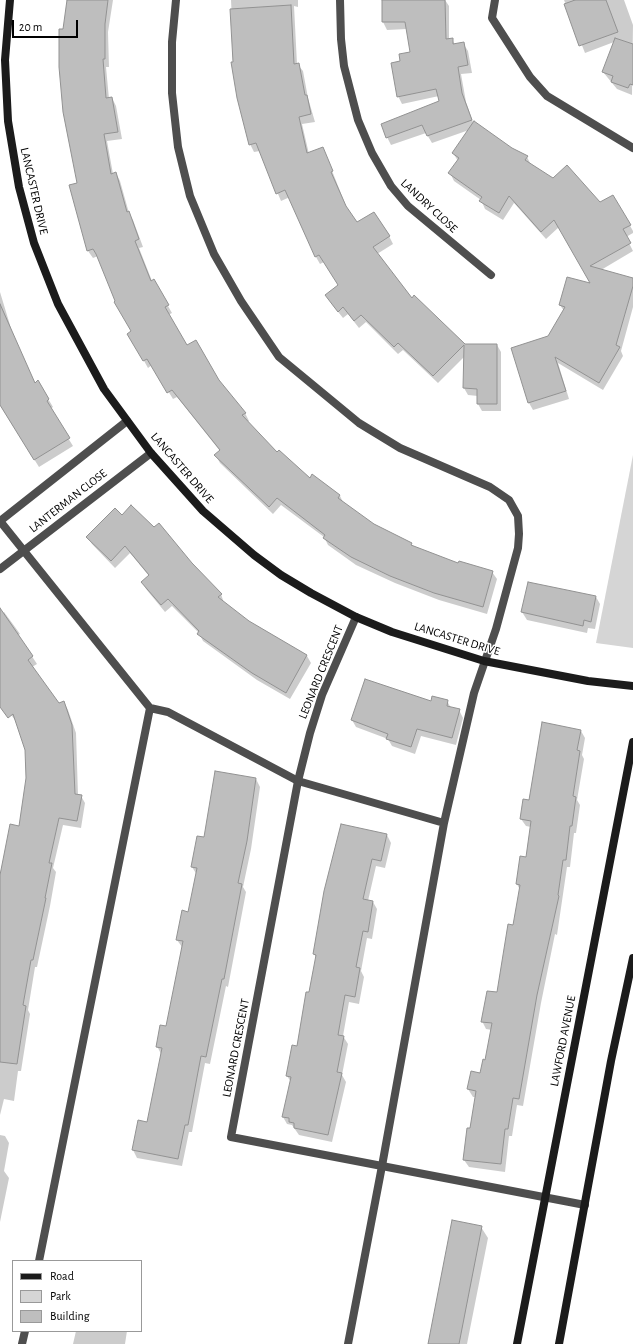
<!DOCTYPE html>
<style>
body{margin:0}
#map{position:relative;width:633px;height:1344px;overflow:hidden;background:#fff;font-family:"Alegreya Sans",sans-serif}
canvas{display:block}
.legend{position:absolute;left:12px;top:1260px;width:130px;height:72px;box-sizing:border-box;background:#fff;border:1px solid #999;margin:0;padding:5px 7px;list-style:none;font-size:12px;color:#000}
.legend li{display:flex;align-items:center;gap:8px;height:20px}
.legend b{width:20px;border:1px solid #999}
.scale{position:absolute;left:12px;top:20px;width:66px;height:18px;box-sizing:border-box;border:2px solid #000;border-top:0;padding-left:5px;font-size:12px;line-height:14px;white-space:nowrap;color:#000;-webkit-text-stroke:3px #fff;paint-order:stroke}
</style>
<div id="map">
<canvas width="633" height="1344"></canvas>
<ul class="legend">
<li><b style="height:5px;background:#1b1b1b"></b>Road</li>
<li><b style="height:11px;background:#d5d5d5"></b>Park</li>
<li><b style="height:11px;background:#bebebe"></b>Building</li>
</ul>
<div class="scale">20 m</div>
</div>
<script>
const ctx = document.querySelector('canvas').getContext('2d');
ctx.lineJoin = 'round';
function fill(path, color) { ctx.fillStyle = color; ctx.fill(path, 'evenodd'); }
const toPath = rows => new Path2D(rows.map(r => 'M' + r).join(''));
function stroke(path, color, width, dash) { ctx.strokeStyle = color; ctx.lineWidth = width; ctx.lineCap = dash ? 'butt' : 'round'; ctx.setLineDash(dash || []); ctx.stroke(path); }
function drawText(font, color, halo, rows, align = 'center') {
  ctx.font = font + ' "Alegreya Sans",sans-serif'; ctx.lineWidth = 3; ctx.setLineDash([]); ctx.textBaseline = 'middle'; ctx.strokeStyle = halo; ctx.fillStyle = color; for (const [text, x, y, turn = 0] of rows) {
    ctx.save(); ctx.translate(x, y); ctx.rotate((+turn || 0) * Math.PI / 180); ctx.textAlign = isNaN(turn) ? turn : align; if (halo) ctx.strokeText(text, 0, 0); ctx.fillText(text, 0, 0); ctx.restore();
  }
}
fill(toPath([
 [633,455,633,648,596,643]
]), '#d5d5d5');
fill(toPath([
 [68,0,113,0,108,32,109,67,106,67,109,99,112,98,116,106,122,139,107,141,113,174,116,173,120,181,129,213,133,220,143,247,139,248,152,281,153,280,172,313,168,315,187,347,218,380,245,413,249,421,247,422,277,453,310,480,313,476,340,496,344,504,374,525,411,544,413,547,459,565,492,572,497,579,487,614,439,600,395,583,356,565,328,545,324,537,281,505,273,514,220,463,216,456,220,451,177,397,173,399,152,365,148,368,129,334,133,332,98,256,93,258,88,251,78,184,64,30],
 [231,0,298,0,298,7,294,6,297,64,303,71,308,98,315,122,302,124,309,154,323,148,348,211,357,224,389,236,393,244,377,254,412,299,465,345,497,345,501,352,501,411,482,411,478,404,478,396,468,395,464,388,465,356,438,383,403,350,398,354,366,322,359,328,348,314,343,318,331,303,339,286,324,262,320,264,316,257,290,197,281,201,260,151,254,152,250,144,234,63],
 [383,0,445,0,449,6,449,39,452,39,455,45,463,43,468,51,472,73,461,74,466,102,473,122,512,149,527,157,531,165,553,179,600,204,613,196,633,231,633,233,626,237,633,251,601,270,633,279,633,307,621,351,623,356,603,390,558,363,569,399,533,410,529,403,512,348,548,337,564,311,560,305,592,285,559,227,546,239,514,203,503,220,485,209,481,200,454,181,450,173,458,161,453,153,469,130,432,143,426,133,391,145,387,137,441,101,439,96,402,104,398,96,401,62,411,53,407,29,387,30,383,22],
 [564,0,624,0,633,25,632,95,617,89,603,72,614,42,585,53],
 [0,292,13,335,35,384,38,382,53,407,50,409,73,446,39,467,0,405],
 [122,516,191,564,221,594,224,603,249,622,307,656,311,663,290,699,257,680,203,641,199,633,172,606,165,612,146,589,142,582,149,576,130,553,115,568,92,544,87,537],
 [529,583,596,597,600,604,595,629,588,628,587,633,527,620,522,612],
 [4,612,15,627,20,634,18,635,37,664,32,667,59,704,64,702,68,710,76,733,78,795,81,796,85,803,81,828,63,825,53,868,56,872,50,906,37,967,35,967,28,1010,30,1014,21,1071,18,1071,14,1101,4,1099,0,1115,0,880,19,828,27,778,26,750,17,723,0,699,0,616],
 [447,701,451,708,459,710,463,718,456,745,421,736,415,754,392,746,388,739,356,727,352,720,431,702],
 [581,731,585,738,582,755,584,759,577,800,580,805,576,833,574,833,570,867,567,867,557,935,555,934,541,1003,523,1106,517,1105,512,1136,509,1136,505,1172,469,1167,464,1160,476,1097,473,1097,468,1089,481,1074,486,1061,492,1030,486,1029,482,1021,498,994,514,926,520,890,517,884,527,859,531,827,526,826,521,819,530,801],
 [256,779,260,787,251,849,243,887,246,892,228,987,226,986,210,1064,205,1063,192,1132,189,1132,182,1166,137,1158,133,1150,148,1123,161,1054,157,1046,167,1027,182,947,177,940,189,913,197,875,192,867,205,839],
 [387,835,391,843,385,868,376,866,368,901,373,902,377,909,372,939,367,938,361,971,364,977,359,1004,349,1002,343,1036,348,1044,342,1075,346,1082,332,1142,299,1135,292,1125,287,1124,283,1117,291,1082,287,1076,298,1047,310,993,317,959,314,954],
 [0,1135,5,1136,9,1143,4,1171,9,1178,0,1222],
 [481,1227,488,1238,467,1344,429,1344],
 [76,1331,127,1331,125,1344,73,1344]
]), '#0003');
const building = toPath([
 [67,0,108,0,105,24,105,59,103,59,106,98,112,97,118,132,104,134,111,174,116,172,127,212,129,211,139,239,135,241,151,281,154,279,169,305,165,307,187,345,196,340,219,380,246,413,242,415,277,452,279,450,310,478,312,474,340,495,338,498,374,524,412,543,411,545,458,563,459,561,493,571,483,607,434,593,390,576,351,557,323,538,325,535,277,498,269,507,214,455,220,450,172,390,167,393,147,359,143,361,127,334,131,331,114,302,115,301,96,254,93,249,87,251,69,185,77,183,63,112,59,67,59,29,63,29,67,0],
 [382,0,445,0,446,39,453,38,453,44,464,42,468,65,458,67,462,93,472,120,427,136,422,125,386,138,381,124,439,101,436,89,397,97,391,63,400,61,399,54,410,52,405,22,382,22,382,0],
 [575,0,606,0,618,32,579,46,564,4,575,0],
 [291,5,294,64,299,63,305,95,307,95,311,114,299,117,307,153,323,147,333,171,331,172,346,206,357,222,374,212,390,236,373,247,412,298,414,295,465,344,497,344,497,404,477,404,477,389,463,388,464,345,433,376,398,343,394,347,361,315,354,321,343,307,338,312,325,295,338,285,319,255,315,257,285,190,276,194,256,143,249,145,237,98,231,62,233,62,230,9,291,5],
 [615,38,633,44,633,85,630,84,628,88,611,82,613,76,602,72,615,38],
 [474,121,512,148,528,156,525,160,553,178,567,165,600,202,613,195,631,225,623,229,631,243,590,266,633,278,633,286,616,345,620,347,599,383,555,357,566,391,528,403,511,348,548,336,565,307,559,305,567,277,590,283,554,220,541,232,509,196,499,213,479,201,482,197,448,173,459,158,452,153,474,121],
 [0,304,35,383,38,380,49,399,47,401,70,438,34,460,0,405,0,304],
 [131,505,154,527,159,523,192,563,222,594,218,597,249,621,307,655,286,693,252,673,197,634,199,631,168,599,161,605,141,582,149,575,125,546,111,561,86,537,115,508,122,515,131,505],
 [528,582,596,596,591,622,584,620,583,626,521,612,528,582],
 [0,608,33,656,28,660,59,703,64,701,72,725,75,794,82,795,77,821,59,818,49,863,52,863,45,898,46,898,33,960,31,960,23,1005,26,1006,17,1064,0,1062,0,875,10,824,19,826,26,778,25,750,13,714,8,718,0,707,0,608],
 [365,679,431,701,432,696,448,700,447,706,460,709,452,738,417,729,411,747,386,739,388,734,351,720,365,679],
 [542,722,581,730,577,750,580,751,573,796,576,797,572,826,570,826,566,860,563,860,558,895,559,896,537,995,519,1099,513,1098,508,1129,505,1129,501,1164,463,1160,467,1128,470,1128,476,1091,467,1089,471,1071,480,1073,483,1059,485,1060,492,1023,481,1022,487,991,497,992,508,924,513,925,520,885,516,884,520,856,526,857,531,821,520,819,523,799,529,800,542,722],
 [215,771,256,778,247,841,238,883,242,884,224,979,222,979,206,1057,201,1056,188,1125,185,1125,178,1159,132,1150,138,1120,147,1122,162,1048,156,1047,160,1025,166,1026,183,941,176,940,182,910,188,912,197,868,191,867,197,836,204,837,215,771],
 [341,824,387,834,381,861,372,859,363,899,373,901,368,932,363,931,356,967,360,968,355,997,345,995,338,1035,344,1036,337,1072,342,1073,328,1135,294,1128,294,1123,289,1122,289,1118,282,1117,291,1077,286,1076,292,1045,297,1046,306,992,309,992,316,955,313,954,324,891,341,824],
 [452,1220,482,1226,459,1344,428,1344,452,1220]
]);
fill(building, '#bebebe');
stroke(building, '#929292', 1);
stroke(toPath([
 [176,0,172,42,172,93,178,147,190,196,214,254,241,301,279,357,359,423,400,448,490,487,509,500,518,516,519,534,518,548,496,629,474,693,444,823,382,1166,348,1344],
 [495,0,492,18,530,77,547,96,633,148],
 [0,521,150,708,168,712,298,781,444,823],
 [39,1261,150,708],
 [22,1344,25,1331]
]), '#4e4e4e', 8);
stroke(toPath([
 [340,0,341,39,344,66,358,120,372,153,391,186,408,206,491,275],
 [0,521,127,421],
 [0,569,151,453],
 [356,617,322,695,310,733,298,781,231,1137,585,1205]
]), '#4e4e4e', 8);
stroke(toPath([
 [10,0,5,60,8,121,19,187,34,243,58,304,104,389,151,453,203,511,254,555,281,575,311,593,356,617,392,632,484,661,588,681,633,686],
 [517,1344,633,742],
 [559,1344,611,1061,633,958]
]), '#1b1b1b', 8);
drawText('12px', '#000', '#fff', [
 ["LANCASTER DRIVE",34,191,77],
 ["LANDRY CLOSE",429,206,43],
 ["LANCASTER DRIVE",182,468,49],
 ["LANTERMAN CLOSE",68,501,-38],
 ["LANCASTER DRIVE",457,639,17],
 ["LEONARD CRESCENT",321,672,-68],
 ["LAWFORD AVENUE",563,1041,-79],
 ["LEONARD CRESCENT",236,1048,-79]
]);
</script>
